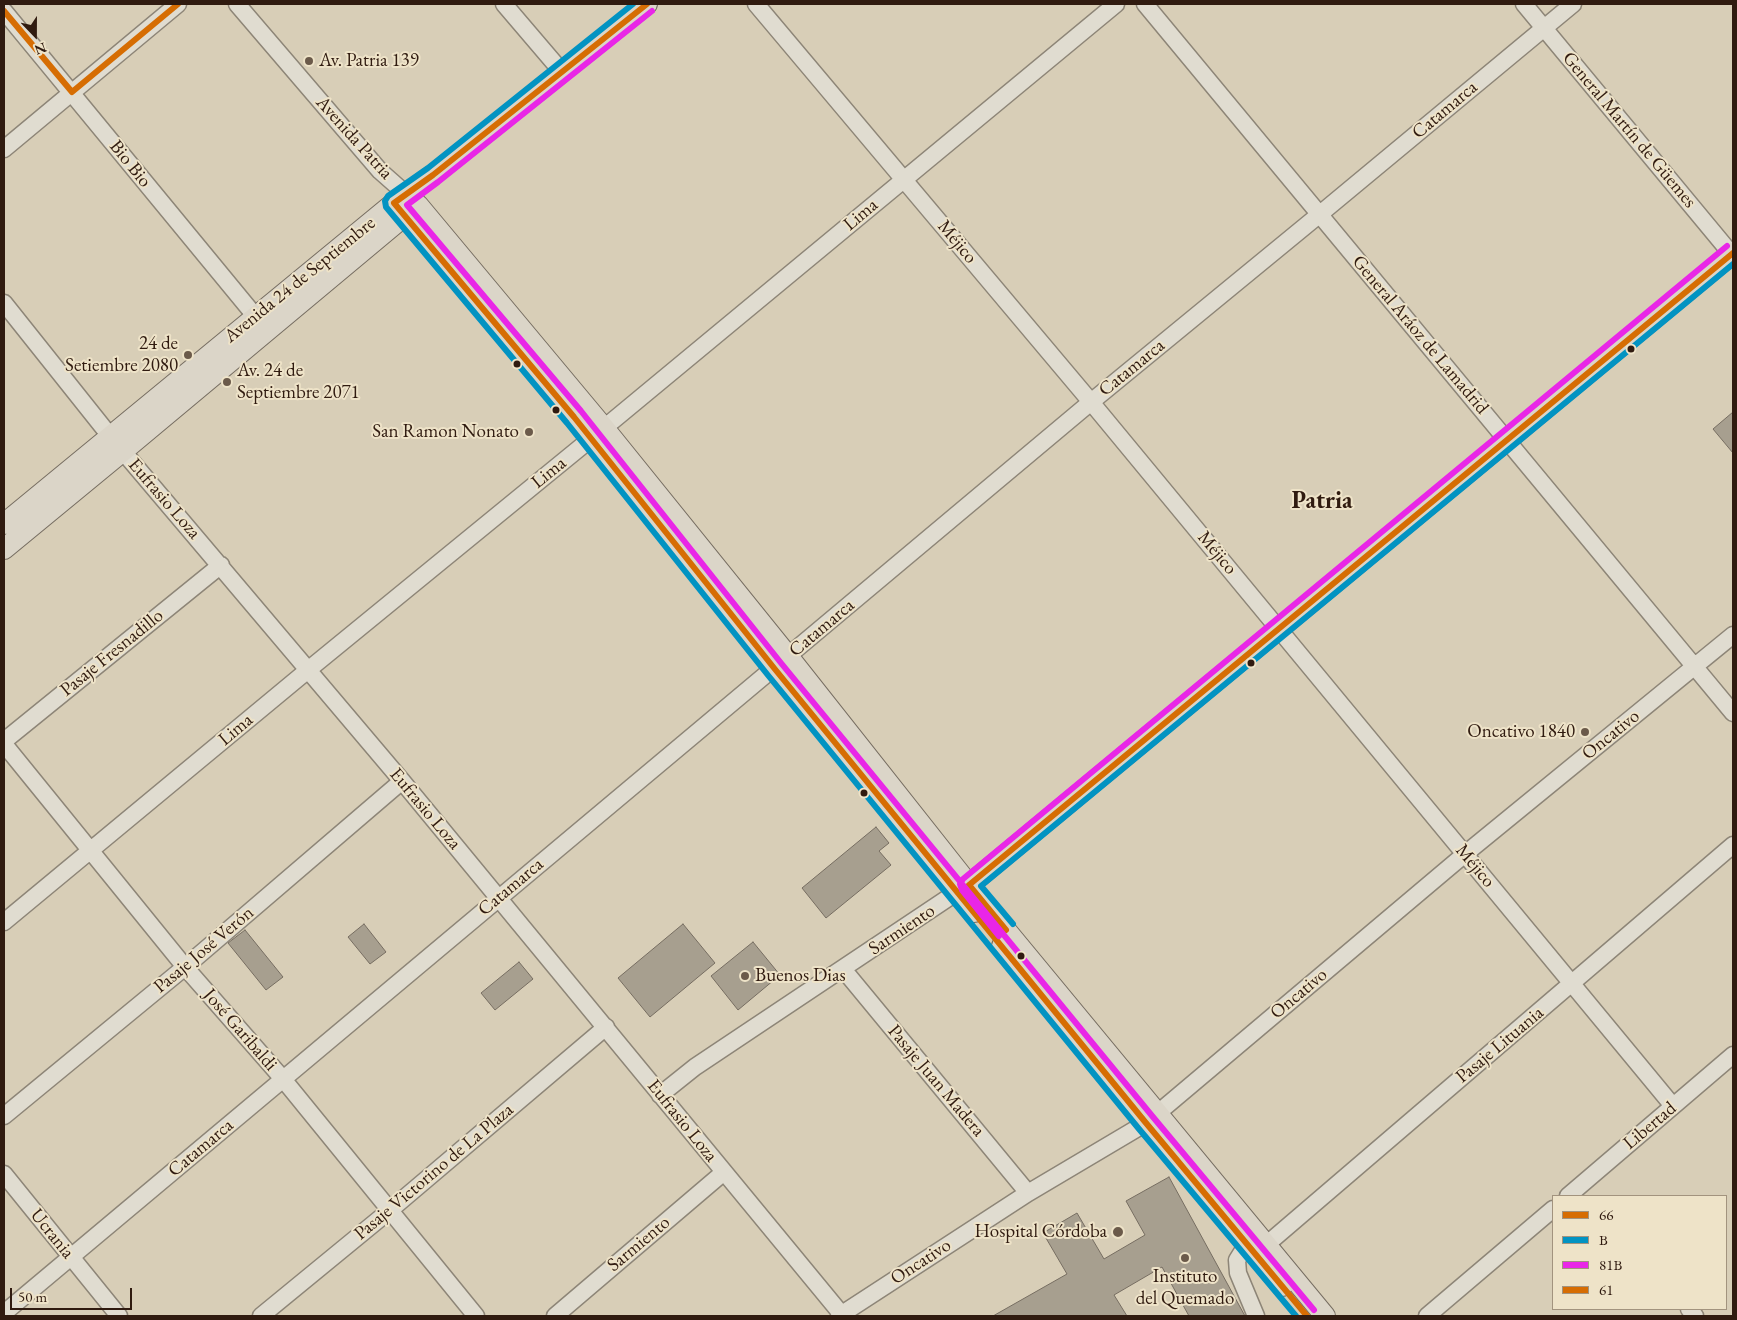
<!DOCTYPE html>
<meta charset="utf-8">
<style>
body{margin:0}
#map{position:relative;width:1737px;height:1320px;overflow:hidden;background:#d8ceb7;font-family:"EB Garamond",serif}
canvas{display:block}
.frame{position:absolute;inset:0;border:5px solid #301b10;pointer-events:none}
.legend{position:absolute;left:1552px;top:1195px;width:175px;height:115px;box-sizing:border-box;background:#eee3c8;border:1px solid #a2937e;margin:0;padding:6px 9px;list-style:none;font-size:15px;color:#301b10}
.legend li{display:flex;align-items:center;gap:10px;height:25px}
.legend b{width:25px;border:1px solid #a2937e}
.north{position:absolute;left:10px;top:10px;width:50px;height:50px;-webkit-text-stroke:4px #eee3c8;paint-order:stroke;rotate:158deg;font-size:14px;font-weight:700;line-height:20px;text-align:center;color:#301b10}
.north::after{content:'';display:block;margin:auto;width:18px;height:22px;background:#301b10;clip-path:polygon(50% 0,100% 100%,50% 72%,0 100%)}
.scale{position:absolute;left:10px;top:1288px;width:122px;height:22px;box-sizing:border-box;border:2px solid #301b10;border-top:0;padding-left:6px;font-size:15px;line-height:18px;white-space:nowrap;color:#301b10;-webkit-text-stroke:4px #eee3c8;paint-order:stroke}
</style>
<div id="map">
<canvas width="1737" height="1320"></canvas>
<div class="frame"></div>
<ul class="legend">
<li><b style="height:6px;background:#d66d03"></b>66</li>
<li><b style="height:6px;background:#0293c2"></b>B</li>
<li><b style="height:6px;background:#e926e7"></b>81B</li>
<li><b style="height:6px;background:#d66d03"></b>61</li>
</ul>
<div class="north">N</div>
<div class="scale">50 m</div>
</div>
<script>
const ctx = document.querySelector('canvas').getContext('2d');
ctx.lineJoin = 'round';
function fill(path, color) { ctx.fillStyle = color; ctx.fill(path, 'evenodd'); }
const toPath = rows => new Path2D(rows.map(r => 'M' + r).join(''));
function stroke(path, color, width, dash) { ctx.strokeStyle = color; ctx.lineWidth = width; ctx.lineCap = dash ? 'butt' : 'round'; ctx.setLineDash(dash || []); ctx.stroke(path); }
function drawText(font, color, halo, rows, align = 'center') {
  ctx.font = font + ' "EB Garamond",serif'; ctx.lineWidth = 4; ctx.setLineDash([]); ctx.textBaseline = 'middle'; ctx.strokeStyle = halo; ctx.fillStyle = color; for (const [text, x, y, turn = 0] of rows) {
    ctx.save(); ctx.translate(x, y); ctx.rotate((+turn || 0) * Math.PI / 180); ctx.textAlign = isNaN(turn) ? turn : align; if (halo) ctx.strokeText(text, 0, 0); ctx.fillText(text, 0, 0); ctx.restore();
  }
}
const building = toPath([
 [1733,412,1733,453,1713,429,1733,412],
 [876,827,889,843,879,851,891,865,826,918,802,888,876,827],
 [364,924,386,952,370,964,348,937,364,924],
 [683,924,715,963,650,1017,618,978,683,924],
 [245,930,283,977,266,990,228,943,245,930],
 [753,942,780,975,738,1010,711,976,753,942],
 [519,962,533,979,495,1010,481,993,519,962],
 [1169,1177,1245,1316,1189,1316,1162,1267,1114,1295,1127,1316,993,1316,1067,1274,1043,1233,1077,1213,1104,1259,1145,1235,1126,1201,1169,1177]
]);
fill(building, '#a79f8f');
stroke(building, '#766d61', 1);
const minor = toPath([
 [237,4,380,171,406,194],
 [504,4,562,72],
 [756,4,1091,402,1673,1106],
 [1145,4,1733,713],
 [1524,4,1733,256],
 [4,11,256,317],
 [4,149,178,4],
 [4,303,110,436,402,781,843,1316],
 [4,741,221,565],
 [4,744,185,967,283,1079,476,1316],
 [4,922,308,670,604,428,1116,4],
 [843,969,1028,1193],
 [660,1095,695,1067,966,886],
 [4,1116,185,967,402,781],
 [4,1174,119,1316],
 [1568,1196,1733,1055],
 [1247,1244,1237,1260,1238,1273,1256,1316],
 [1266,1245,1733,845],
 [1689,1309,1695,1316],
 [4,1313,1091,402,1320,214,1573,4],
 [261,1316,389,1211,606,1027],
 [555,1316,724,1172],
 [839,1316,1028,1193,1146,1123,1465,854,1733,635],
 [1427,1316,1553,1209]
]);
const major = toPath([
 [406,194,418,205,604,428,788,656,977,895,1325,1316],
 [394,203,591,438,774,668,974,912],
 [4,524,394,203,433,175,647,4],
 [4,549,123,451,414,208],
 [969,885,1733,253],
 [1002,946,1282,1286]
]);
stroke(minor, '#8d8577', 19);
stroke(major, '#766d61', 22);
stroke(minor, '#e0dcd0', 16);
stroke(major, '#dbd5c8', 20);
stroke(toPath([
 [647,4,433,175,394,203,574,417,774,668,1146,1123,1307,1316],
 [1006,930,969,885,1733,253]
]), '#d66d03', 6);
stroke(toPath([
 [633,4,428,168,388,196,385,201,386,207,567,423,767,674,1139,1129,1296,1316],
 [1013,924,981,886,1733,264]
]), '#0293c2', 6);
stroke(toPath([
 [652,11,438,182,407,205,581,411,781,663,1153,1117,1314,1310],
 [999,936,962,890,960,884,963,879,1727,246]
]), '#e926e7', 6);
stroke(toPath([
 [4,11,72,92,178,4]
]), '#d66d03', 6);
for (const [x, y, r, color] of [
 [309,61,5,"#6b5a4a"],
 [1631,349,4.5,"#301b10"],
 [188,355,5,"#6b5a4a"],
 [517,364,4.5,"#301b10"],
 [227,382,5,"#6b5a4a"],
 [556,410,4.5,"#301b10"],
 [529,432,5,"#6b5a4a"],
 [1251,663,4.5,"#301b10"],
 [1585,732,5,"#6b5a4a"],
 [864,793,4.5,"#301b10"],
 [1021,956,4.5,"#301b10"],
 [745,976,5,"#6b5a4a"],
 [1118,1232,6,"#6b5a4a"],
 [1185,1258,5,"#6b5a4a"]
]) { const dot = new Path2D(); dot.arc(x, y, r, 0, 2 * Math.PI); ctx.fillStyle = color; ctx.fill(dot); stroke(dot, '#eee3c8', 2); }
drawText('19px', '#301b10', '#eee3c8', [
 ["Av. Patria 139",319,61,"left"],
 ["24 de",178,344],
 ["Setiembre 2080",178,366],
 ["Av. 24 de",237,371,"left"],
 ["Septiembre 2071",237,393,"left"],
 ["San Ramon Nonato",519,432],
 ["Oncativo 1840",1575,732],
 ["Buenos Dias",755,976,"left"],
 ["Hospital Córdoba",1107,1232],
 ["Instituto",1185,1277,"center"],
 ["del Quemado",1185,1299,"center"]
], 'right');
drawText('19px', '#301b10', '#eee3c8', [
 ["Catamarca",1445,110,-40],
 ["General Martín de Güemes",1629,130,50],
 ["Avenida Patria",354,138,48],
 ["Bio Bio",130,164,51],
 ["Lima",861,215,-40],
 ["Méjico",957,242,50],
 ["Avenida 24 de Septiembre",300,280,-39],
 ["General Aráoz de Lamadrid",1420,335,50],
 ["Catamarca",1132,368,-39],
 ["Lima",549,473,-39],
 ["Eufrasio Loza",164,499,49],
 ["Méjico",1217,553,50],
 ["Catamarca",822,628,-40],
 ["Pasaje Fresnadillo",112,653,-39],
 ["Lima",236,730,-40],
 ["Oncativo",1611,735,-39],
 ["Eufrasio Loza",425,809,50],
 ["Méjico",1475,866,50],
 ["Catamarca",511,887,-40],
 ["Sarmiento",902,930,-34],
 ["Pasaje José Verón",204,950,-40],
 ["Oncativo",1299,994,-40],
 ["José Garibaldi",240,1030,49],
 ["Pasaje Lituania",1500,1045,-40],
 ["Pasaje Juan Madera",936,1081,50],
 ["Eufrasio Loza",682,1121,51],
 ["Libertad",1650,1126,-40],
 ["Catamarca",201,1148,-40],
 ["Pasaje Victorino de La Plaza",434,1172,-40],
 ["Ucrania",52,1234,51],
 ["Sarmiento",639,1244,-40],
 ["Oncativo",921,1262,-33]
]);
drawText('bold 24px', '#301b10', '#eee3c8', [
 ["Patria",1322,501]
]);
</script>
